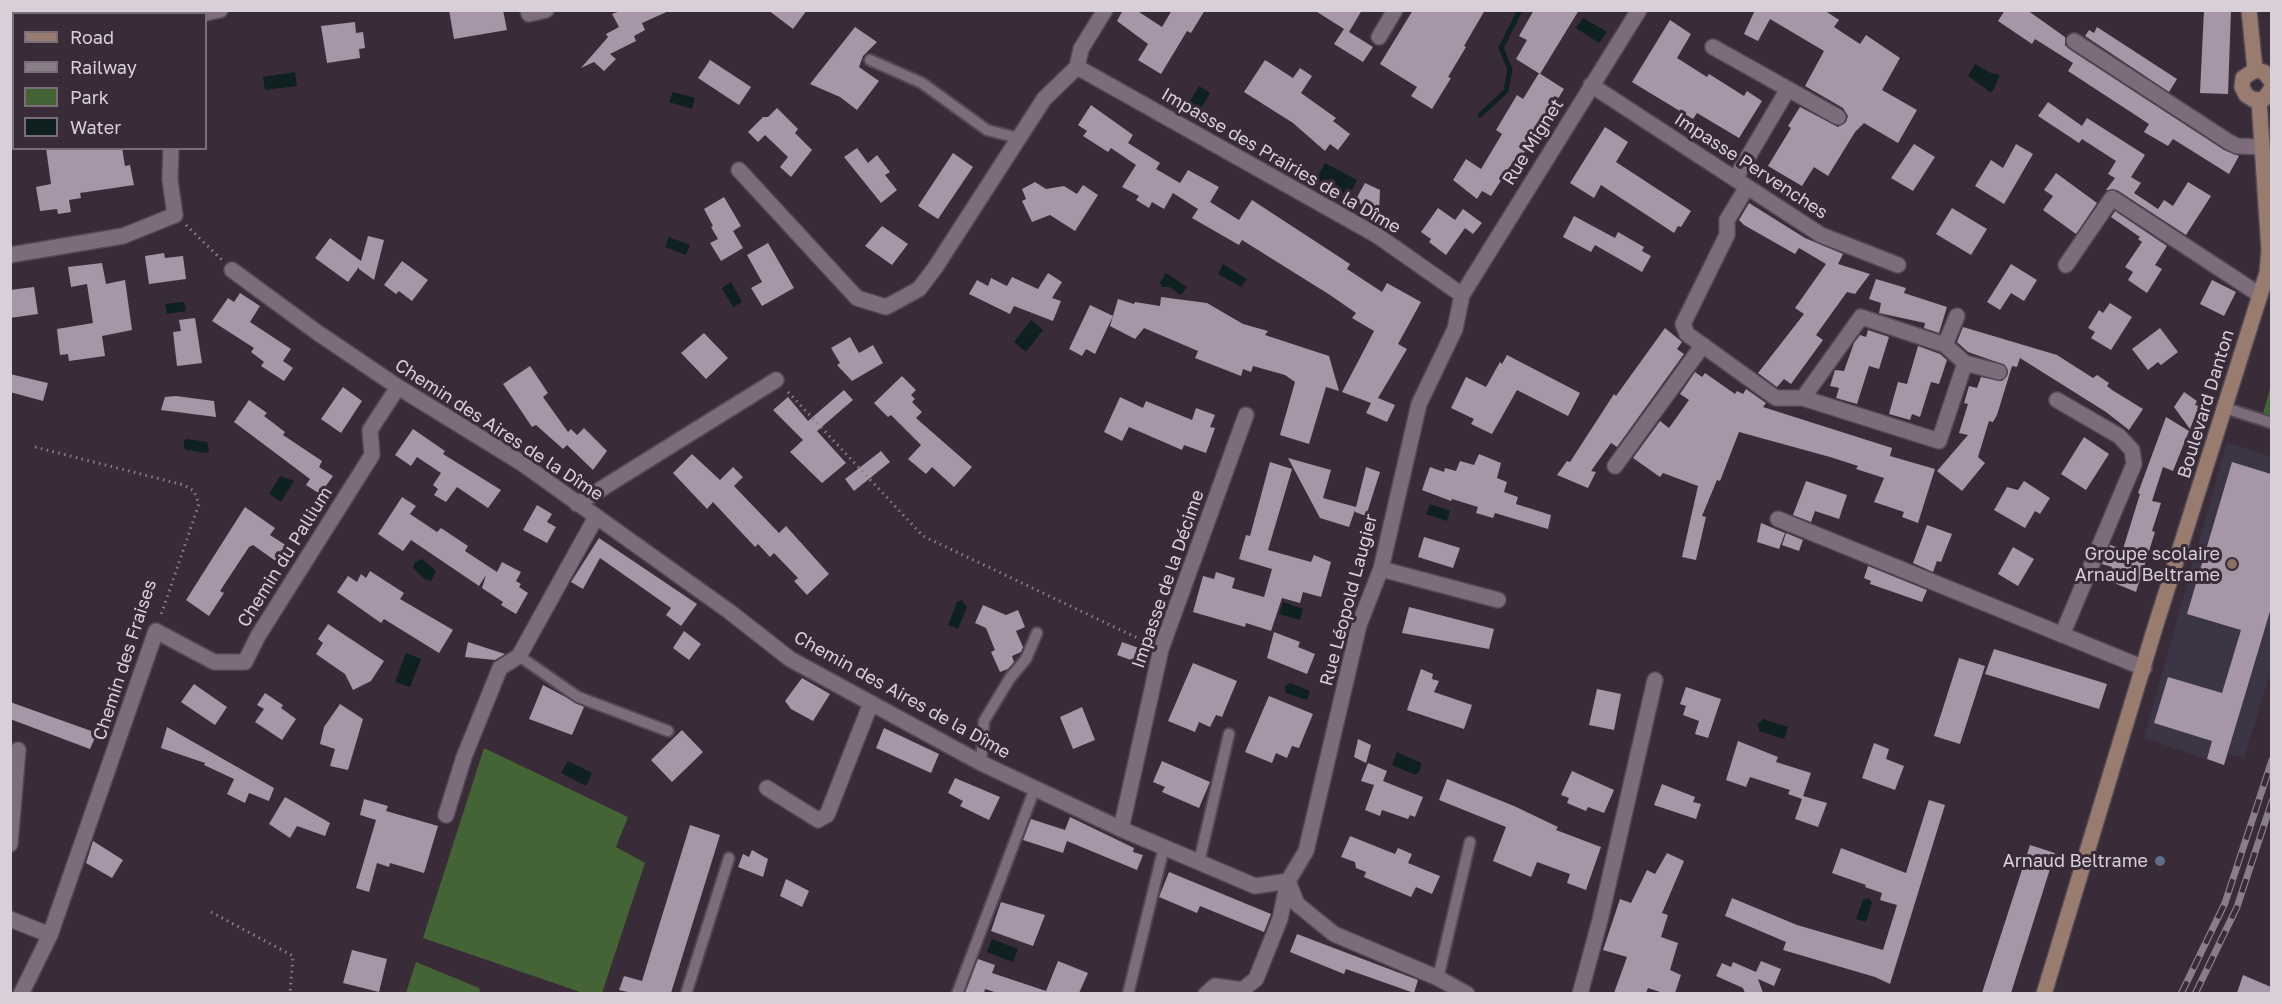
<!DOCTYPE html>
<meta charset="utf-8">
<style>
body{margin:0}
#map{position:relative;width:2282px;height:1004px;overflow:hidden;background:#3a2b39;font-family:"Golos Text",sans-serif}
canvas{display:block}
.frame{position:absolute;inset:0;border:12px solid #d8cfd8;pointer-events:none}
.legend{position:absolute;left:12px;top:12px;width:195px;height:138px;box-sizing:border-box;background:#3a2b39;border:2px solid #796d79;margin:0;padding:8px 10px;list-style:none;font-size:18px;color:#d8cfd8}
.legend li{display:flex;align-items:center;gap:12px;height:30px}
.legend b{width:30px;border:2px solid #796d79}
</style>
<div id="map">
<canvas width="2282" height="1004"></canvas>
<div class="frame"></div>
<ul class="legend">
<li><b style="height:8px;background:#987c70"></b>Road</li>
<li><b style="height:8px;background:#8a7e89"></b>Railway</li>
<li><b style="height:16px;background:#456436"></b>Park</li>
<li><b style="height:16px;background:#0f2020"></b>Water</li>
</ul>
</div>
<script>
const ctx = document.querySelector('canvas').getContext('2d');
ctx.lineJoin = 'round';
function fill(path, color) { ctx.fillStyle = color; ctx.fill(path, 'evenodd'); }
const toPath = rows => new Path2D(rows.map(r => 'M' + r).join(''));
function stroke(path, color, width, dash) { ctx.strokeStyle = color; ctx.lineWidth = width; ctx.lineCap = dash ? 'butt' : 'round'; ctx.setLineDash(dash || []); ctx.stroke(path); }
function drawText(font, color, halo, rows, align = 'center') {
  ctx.font = font + ' "Golos Text",sans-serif'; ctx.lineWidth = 6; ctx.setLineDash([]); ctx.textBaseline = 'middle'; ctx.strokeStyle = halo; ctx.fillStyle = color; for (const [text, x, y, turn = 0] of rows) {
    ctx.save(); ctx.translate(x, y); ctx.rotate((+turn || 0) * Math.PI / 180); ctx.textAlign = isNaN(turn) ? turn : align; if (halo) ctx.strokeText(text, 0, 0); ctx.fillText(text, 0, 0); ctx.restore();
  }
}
fill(toPath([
 [2227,442,2271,457,2271,671,2244,758,2227,754,2224,765,2144,738]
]), '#3b3546');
fill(toPath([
 [2271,385,2271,420,2262,417],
 [484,748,628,817,616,847,645,863,602,993,583,993,423,938],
 [416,962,479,988,480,993,406,993]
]), '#456436');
fill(toPath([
 [1583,18,1607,32,1599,43,1576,28],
 [1975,64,1991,73,2000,75,1993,91,1990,92,1968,76],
 [295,72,297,86,265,90,263,77],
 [1199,86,1210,93,1197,116,1185,109],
 [673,92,695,98,692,109,669,102],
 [1325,163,1357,180,1349,196,1316,180],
 [669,237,690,245,686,255,665,247],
 [1223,264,1247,279,1241,287,1218,274],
 [1166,273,1187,287,1181,295,1169,287,1162,287,1160,283],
 [731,282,742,302,733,307,722,288],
 [184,302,186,311,167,314,165,304],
 [1031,320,1043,330,1026,352,1014,342],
 [187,439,207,442,209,451,206,453,187,450,184,448,184,440],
 [280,476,294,481,281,502,269,494],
 [1430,504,1450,511,1447,521,1426,514],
 [422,559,436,571,431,581,424,579,413,568,415,562],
 [962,600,967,607,958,629,948,625,957,602],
 [1283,602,1303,609,1300,620,1279,614],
 [406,653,421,659,410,687,395,682],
 [1290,683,1310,691,1307,700,1286,693,1285,686],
 [1763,719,1788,727,1784,739,1759,731,1758,724],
 [1397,752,1421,763,1420,771,1415,775,1392,765],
 [568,761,592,773,586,786,561,773],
 [1869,898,1872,903,1866,922,1856,919,1863,900],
 [992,939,1018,949,1013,962,987,952]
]), '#0f2020');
stroke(toPath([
 [1480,115,1506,91,1510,69,1501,48,1520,10]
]), '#0f2020', 5);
fill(toPath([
 [449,10,503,10,507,30,454,39],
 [623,10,671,10,642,23,645,30,634,36,636,41,610,54,616,59,604,71,594,62,581,68,608,37,606,34,619,27,612,14],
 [768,10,807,10,793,29],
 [1123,10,1136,10,1162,27,1172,10,1205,10,1191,33,1187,31,1161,74,1138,60,1148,44,1117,21],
 [1314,10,1362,10,1349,32,1373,47,1363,62,1334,44,1344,29],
 [1413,10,1485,10,1464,46,1466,47,1448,77,1451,78,1432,109,1411,96,1417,87,1380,64],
 [1534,10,1579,10,1540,74,1516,59,1527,40,1519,36],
 [1755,10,1824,10,1839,20,1834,27,1860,44,1866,35,1900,58,1882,90,1917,110,1898,143,1864,123,1855,132,1828,176,1814,167,1802,186,1768,166,1791,128,1788,126,1800,107,1838,127,1846,122,1848,116,1843,108,1805,86,1824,51,1770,19,1758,41,1744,34],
 [2005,10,2027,10,2065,37,2065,45,2069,49,2224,150,2239,156,2229,174,2173,139,2168,146,2144,132,2149,124,2068,71,2073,63,2035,39,2032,44,1998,21],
 [2204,10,2231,10,2228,94,2200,93],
 [1670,20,1691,34,1677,58,1707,77,1709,74,1744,96,1747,91,1762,101,1739,138,1697,113,1693,119,1632,82],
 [355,22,356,33,363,32,365,48,359,49,360,58,327,63,321,26],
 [855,27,877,42,863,56,859,67,879,81,857,110,840,97,810,84],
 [2097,27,2177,79,2169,92,2085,36,2089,30,2094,33],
 [710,60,751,87,739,105,698,78],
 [1265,60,1293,78,1300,68,1312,76,1301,93,1336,118,1333,121,1350,134,1338,150,1330,144,1325,151,1293,123,1244,92],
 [1539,73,1564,89,1519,161,1515,159,1491,196,1482,191,1477,199,1453,180,1466,159,1481,169,1502,134,1496,130,1517,95,1523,99],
 [2048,102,2082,126,2087,118,2145,155,2131,177,2141,183,2134,193,2158,209,2164,200,2173,206,2188,182,2211,196,2186,235,2117,190,2106,190,2115,178,2108,174,2116,161,2082,139,2079,143,2038,116],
 [1091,105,1133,135,1128,143,1160,163,1156,169,1180,183,1188,170,1219,187,1210,202,1239,220,1252,200,1350,264,1347,269,1382,292,1387,283,1421,302,1398,344,1407,349,1378,398,1395,405,1387,422,1366,413,1371,403,1342,392,1374,331,1352,318,1356,313,1330,295,1242,240,1239,245,1192,218,1198,209,1173,193,1164,209,1152,202,1149,208,1136,200,1139,196,1122,187,1136,165,1111,148,1108,152,1083,136,1087,131,1078,125],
 [777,108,798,129,795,133,812,150,791,177,780,167,788,157,765,135,758,142,748,132,763,117,768,117],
 [1605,127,1628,142,1616,162,1691,211,1681,227,1678,226,1674,233,1601,185,1594,198,1570,183],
 [1914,144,1935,157,1913,191,1891,178],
 [2016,144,2033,154,2004,204,1975,186,1991,160,2003,168],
 [46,148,122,148,125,166,130,165,134,185,80,193,81,198,69,200,71,212,58,214,57,209,40,211,36,187,51,184],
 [857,148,868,163,877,155,890,172,885,175,897,190,881,203,844,157],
 [953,153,973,167,938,219,918,206],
 [2056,173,2097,203,2076,234,2043,210,2053,196,2044,190],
 [1035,182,1046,189,1064,186,1077,194,1083,185,1098,195,1075,231,1050,215,1032,222,1022,201,1026,199,1022,189],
 [1365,183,1380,190,1379,214,1355,201],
 [724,197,741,226,733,231,743,248,721,261,710,243,718,239,711,227,713,226,704,209],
 [1749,203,1805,238,1843,254,1838,264,1870,274,1855,294,1847,292,1816,335,1823,340,1791,384,1784,379,1777,387,1758,373,1804,314,1795,308,1826,264,1799,248,1795,254,1744,225,1739,220],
 [1438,208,1455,220,1463,209,1482,223,1473,234,1465,228,1446,255,1429,242,1431,239,1421,232],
 [1952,208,1987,229,1971,255,1936,234],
 [2115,211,2167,246,2155,265,2162,269,2147,293,2128,280,2133,272,2125,267,2142,242,2138,239,2140,237,2111,217],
 [1574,216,1615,238,1618,232,1644,247,1642,251,1651,256,1642,272,1595,245,1591,252,1563,237],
 [882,226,908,244,892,265,865,246],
 [368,236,384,240,374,280,359,269,359,267,348,282,315,258,330,238,361,261],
 [768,243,794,288,762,306,751,288,762,282,747,255],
 [164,253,165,258,183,256,186,279,149,284,145,256],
 [402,261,428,280,412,301,399,291,396,294,384,285],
 [102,263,106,284,125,280,132,330,102,336,105,356,69,361,68,354,60,355,57,329,93,323,87,284,71,287,68,267],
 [2011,264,2037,280,2024,301,2011,293,2000,310,1987,302],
 [1048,273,1062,282,1052,298,1061,301,1053,321,1014,306,1010,314,969,294,977,280,988,286,991,278,1007,286,1012,277,1038,289],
 [1876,279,1906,288,1904,293,1947,307,1939,333,1924,328,1925,323,1879,313,1881,303,1869,299],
 [2212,280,2236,292,2224,316,2200,304],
 [34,287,38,314,10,318,10,290],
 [240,293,260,306,250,322,291,349,283,361,293,368,284,381,261,366,264,362,251,352,254,348,212,321,228,298,234,302],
 [1161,297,1207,303,1243,324,1268,331,1265,335,1329,356,1339,391,1326,387,1309,444,1280,435,1295,382,1285,375,1253,366,1251,372,1243,369,1241,376,1195,358,1198,351,1144,328,1135,339,1110,326,1118,299,1134,304,1135,302,1160,306],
 [2110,303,2132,317,2111,350,2091,338,2095,332,2088,328,2099,310,2103,313],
 [1090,305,1113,316,1095,354,1086,349,1082,356,1069,349],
 [195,318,202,363,177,366,173,332,181,331,179,320],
 [1963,327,2057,355,2093,378,2097,375,2109,383,2107,386,2112,390,2143,409,2129,430,2106,412,2020,358,2017,367,2012,366,1997,415,1993,422,1989,421,1978,457,1985,463,1962,491,1937,471,1968,435,1959,433,1968,404,1964,403,1969,386,1977,388,1981,377,2002,381,2008,374,2005,365,1968,352,1957,342],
 [1665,328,1682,342,1677,349,1684,354,1617,447,1611,443,1591,471,1596,472,1588,488,1557,475,1567,461,1570,462,1614,394,1616,396],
 [2160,328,2178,352,2161,365,2158,362,2148,370,2132,349],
 [1868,330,1889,337,1879,369,1869,366,1857,404,1836,398,1839,388,1830,386,1835,370,1844,371,1854,343,1860,335,1866,337],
 [704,333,728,358,706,379,681,353],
 [850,337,859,353,873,345,883,363,852,381,837,365,840,363,831,348],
 [1918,346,1940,354,1947,360,1939,384,1931,382,1920,417,1912,414,1910,420,1889,414,1898,382,1907,384],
 [1507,355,1580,393,1568,416,1517,390,1492,434,1471,424,1474,419,1451,408,1466,377,1486,387,1500,362,1502,364],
 [530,366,548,393,543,397,568,432,571,429,577,435,584,428,607,451,593,470,567,445,563,449,536,425,532,427,503,384],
 [1695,372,1702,377,1705,373,1735,394,1737,391,1743,394,1746,389,1766,403,1763,407,1892,448,1890,456,1935,469,1918,523,1902,517,1904,512,1874,502,1884,478,1856,469,1858,466,1830,457,1739,432,1720,481,1717,480,1702,516,1706,517,1696,560,1682,557,1698,486,1663,473,1660,477,1633,458,1660,421,1669,428,1689,400,1680,394],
 [10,374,48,383,43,401,10,392],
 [902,376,916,390,911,395,915,399,912,402,922,412,916,418,972,467,954,487,932,467,926,474,908,459,921,445,891,415,888,417,874,403],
 [343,387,362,401,341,433,321,419],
 [844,390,853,400,817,431,846,463,822,483,790,452,803,440,773,410,788,397,808,421],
 [2184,392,2197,401,2195,405,2199,406,2190,429,2174,407],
 [176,396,214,401,216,417,161,410,165,397],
 [1120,397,1143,408,1146,401,1192,420,1196,408,1215,415,1210,427,1215,428,1206,453,1184,445,1182,450,1129,427,1122,441,1104,432],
 [249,400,267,413,264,416,285,432,283,435,322,461,319,467,333,476,320,494,306,485,310,479,234,422],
 [2166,417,2189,431,2173,471,2163,467,2152,501,2161,503,2152,531,2155,532,2136,592,2107,580,2112,567,2102,564,2110,545,2123,549,2140,494,2138,493],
 [413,429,445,451,443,454,501,490,488,508,457,487,446,502,434,495,438,489,433,485,441,473,417,457,411,466,395,455],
 [2084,437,2109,454,2086,490,2061,474],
 [881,451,890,462,854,491,845,479],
 [692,454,720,480,733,467,743,477,734,486,779,533,786,526,829,574,807,595,794,581,798,578,774,553,770,557,758,544,755,547,713,502,707,509,673,473],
 [1479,454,1501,463,1497,478,1507,482,1504,492,1518,497,1516,504,1551,515,1548,529,1495,513,1493,518,1476,513,1478,507,1452,499,1451,501,1422,490,1430,467,1444,472,1445,468,1456,471,1460,461,1474,465],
 [1288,458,1331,470,1323,498,1356,507,1366,467,1380,472,1366,516,1355,512,1355,510,1349,527,1320,518],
 [1270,462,1292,469,1268,550,1311,562,1314,555,1331,562,1321,597,1303,592,1300,603,1282,598,1271,631,1246,623,1245,627,1193,612,1203,576,1214,579,1216,572,1235,578,1232,588,1264,597,1272,569,1239,559,1246,535,1250,536],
 [2232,462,2271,474,2271,608,2224,765,2207,759,2212,741,2154,723,2168,677,2222,693,2241,630,2187,614],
 [1806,481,1847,495,1839,519,1815,511,1811,522,1793,515],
 [2024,481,2050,498,2040,514,2035,511,2025,528,1994,510,2007,487,2018,490],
 [402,497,416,506,410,514,437,532,441,528,468,546,465,551,497,572,502,562,521,572,516,581,521,584,519,587,528,593,516,614,501,605,503,602,482,588,486,575,479,586,411,540,403,551,378,534],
 [537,505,552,514,547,522,556,527,547,543,523,530],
 [245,507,275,528,270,535,287,546,277,562,253,545,249,547,220,591,224,593,209,616,186,600],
 [1761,523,1785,533,1779,549,1757,542],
 [1927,525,1952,534,1941,562,1937,561,1933,572,1913,563],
 [1786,533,1803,540,1799,551,1782,545],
 [1424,537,1460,548,1453,568,1418,557],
 [599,538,697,604,681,626,666,615,671,608,600,558,583,589,571,582],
 [2013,547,2034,559,2018,586,1998,574],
 [1868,566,1927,590,1922,602,1870,584,1871,581,1864,578],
 [370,571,404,593,400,599,453,630,439,653,384,619,381,623,337,592,348,576,357,582,361,574,366,578],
 [983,605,1006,615,1018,610,1025,627,1016,631,1023,647,1021,652,1012,656,1014,662,1008,669,1000,672,991,652,995,650,986,628,975,623],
 [1409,607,1494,629,1489,649,1402,633],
 [328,624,384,661,371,681,353,690,345,674,316,654,323,643,318,639],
 [684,631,701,644,689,660,673,648],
 [1274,632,1300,642,1298,647,1315,654,1307,674,1267,658],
 [468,642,505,654,495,660,465,657],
 [1122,642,1150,652,1147,666,1117,655],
 [1994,649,2107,684,2099,709,1985,674],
 [1959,658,1985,666,1960,744,1934,736],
 [1193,663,1237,681,1222,717,1216,715,1210,727,1199,722,1195,732,1168,721],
 [1421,669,1433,674,1432,679,1439,681,1434,692,1472,705,1464,729,1407,710],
 [802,678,830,694,813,721,791,709,785,701],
 [194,684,227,707,215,725,181,702],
 [543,685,584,707,572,735,529,719],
 [1686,687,1721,699,1708,738,1695,734,1699,721,1683,715,1686,706,1680,704],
 [1597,689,1621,694,1614,730,1589,725],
 [265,693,283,705,281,708,296,719,282,740,255,722,264,709,257,705],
 [1269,696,1313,714,1299,748,1292,746,1287,758,1276,753,1272,763,1245,752],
 [10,702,97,733,90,749,10,719],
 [340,704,363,719,348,770,330,766,335,749,320,744,324,727],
 [1082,707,1095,740,1073,749,1060,717],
 [167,727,274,788,269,801,249,793,245,803,227,794,234,779,204,765,205,763,161,748],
 [884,728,939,754,931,773,876,748],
 [682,730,703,752,672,782,651,760],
 [1358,739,1371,745,1366,763,1354,757],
 [1738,741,1778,757,1776,762,1811,773,1803,796,1827,803,1818,827,1795,819,1802,799,1788,794,1790,790,1750,777,1746,787,1726,780],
 [1874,743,1889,749,1886,759,1904,766,1895,790,1862,778],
 [1162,761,1210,782,1199,808,1162,792,1165,787,1153,782],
 [1368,763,1387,771,1383,781,1423,797,1415,817,1410,815,1408,819,1382,810,1380,816,1365,810,1374,785,1361,781],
 [1572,771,1614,790,1604,813,1588,807,1586,811,1567,803,1569,798,1561,795],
 [955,778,1000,797,989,820,960,806,963,801,948,793],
 [1447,779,1514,806,1558,827,1556,830,1601,847,1586,890,1567,883,1570,874,1537,862,1531,877,1493,861,1506,827,1439,800],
 [1662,784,1695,797,1693,802,1701,804,1696,819,1654,805],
 [285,797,330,823,325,836,297,826,290,838,269,824],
 [364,799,388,806,386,811,438,826,424,873,390,863,389,867,377,863,369,892,356,888,376,820,360,815],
 [1929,800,1945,805,1890,984,1875,977,1783,950,1786,942,1725,916,1732,898,1797,925,1883,950,1897,905,1880,900,1882,893,1865,887,1866,885,1832,873,1841,848,1906,873],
 [1070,817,1134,848,1133,852,1143,855,1137,870,1067,841,1063,853,1023,840,1031,819,1065,830],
 [690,825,720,835,671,993,632,993,619,990,624,976,642,981],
 [1350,836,1395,854,1398,848,1412,854,1408,863,1440,876,1432,894,1416,887,1411,897,1364,877,1366,872,1356,868,1355,862,1341,857],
 [93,841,123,860,112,878,86,863],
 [2030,845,2055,853,2011,993,1982,993],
 [752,850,768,859,763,877,738,867,743,854,749,857],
 [1667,853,1684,861,1662,913,1668,915,1661,937,1678,943,1670,970,1681,975,1675,993,1663,993,1648,988,1646,993,1614,993,1627,957,1603,950,1620,899,1631,903,1647,870,1655,874],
 [1169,872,1271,914,1264,932,1200,906,1197,913,1159,897],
 [786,879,809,891,802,907,780,896],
 [1001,902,1045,915,1033,946,991,931],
 [1297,934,1418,980,1414,993,1346,969,1344,974,1290,952],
 [352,950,387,959,379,992,343,983],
 [978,959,995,965,992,973,1046,991,1058,961,1088,973,1079,993,998,993,985,989,984,993,965,993],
 [1761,961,1781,969,1774,986,1758,979,1763,993,1745,993,1743,988,1716,976,1722,963,1731,967,1733,962,1756,972],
 [2243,975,2271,987,2271,993,2237,993]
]), '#a796a7');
const lane = toPath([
 [870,60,922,83,987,130,1018,138],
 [2225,408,2272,423],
 [519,656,578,697,668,731],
 [981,763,984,721,1010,678,1026,659,1037,633],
 [1199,862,1229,734],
 [1438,978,1470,842],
 [686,994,729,858],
 [957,994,1035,788],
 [1128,994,1164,847]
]);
const street = toPath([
 [528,10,529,14,546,10],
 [183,14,183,10],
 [201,14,220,10],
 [1379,37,1395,10],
 [2074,41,2229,142,2237,146,2262,147],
 [10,46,14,45],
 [1713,47,1788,89,1735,179],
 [1077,67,1378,236,1462,295],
 [1591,85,1821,235,1898,265],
 [1788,89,1838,117],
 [739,170,857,298,886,307,919,289,935,268,1044,99,1077,67,1081,49,1105,10],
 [1747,187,1727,220,1727,235,1683,324,1687,334,1776,398,1803,398,1939,441,1965,363,1945,345,1861,317,1803,398],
 [10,255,123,236,175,215,170,180,171,148],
 [2066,265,2112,198,2260,295],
 [232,270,318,333,398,387,520,462,730,612,790,659,981,763,1121,829,1255,886,1288,881,1297,904,1334,934,1438,978,1467,994],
 [1945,345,1957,316],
 [1965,363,1999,372],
 [2057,400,2119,436,2132,450,2134,464,2062,635],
 [1615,466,1703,345],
 [577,504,776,380],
 [1778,519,2144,668],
 [1381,569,1498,600],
 [767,788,818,820,827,815,871,703],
 [446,815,464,757,500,668,519,656,596,517],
 [1121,829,1161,649,1246,415],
 [10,844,18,750],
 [10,919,50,935],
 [21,994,50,935,156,631,214,662,245,662,258,636,372,455,370,430,398,387],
 [1206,994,1215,986,1242,990,1256,979,1280,919,1288,881,1306,851,1359,625,1381,569,1419,404,1455,329,1462,295,1639,10],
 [1580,994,1600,920,1655,680]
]);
const secondary = toPath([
 [2249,10,2255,70],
 [2272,82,2264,72,2255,70,2243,78,2242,87,2246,95,2254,100,2264,99,2272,88],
 [2044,994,2153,634,2267,273,2269,250,2259,100]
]);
stroke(lane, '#544854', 14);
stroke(street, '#544854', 18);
stroke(secondary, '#544854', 18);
stroke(toPath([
 [186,225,222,260],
 [788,392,923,536,1148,643],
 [35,447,184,485,194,491,199,504,161,615],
 [211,912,293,956,290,994]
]), '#8b7f8b', 3, [1.5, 4.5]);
stroke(lane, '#7c6c7c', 10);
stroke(street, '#7c6c7c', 15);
stroke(secondary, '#987c70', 15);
const rail = toPath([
 [2181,994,2225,903,2272,760],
 [2195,994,2237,907,2272,801]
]);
stroke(rail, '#8a7e89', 7);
stroke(rail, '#3a2b39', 4.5, [14]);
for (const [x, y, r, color] of [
 [2232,564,6,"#8d6e63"],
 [2160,861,6,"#5c6f8a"]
]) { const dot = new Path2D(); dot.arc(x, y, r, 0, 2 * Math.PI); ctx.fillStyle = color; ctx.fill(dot); stroke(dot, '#3a2b39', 2); }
drawText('18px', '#d8cfd8', '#3a2b39', [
 ["Rue Mignet",1533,142,-58],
 ["Impasse des Prairies de la Dîme",1281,161,30],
 ["Impasse Pervenches",1751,166,33],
 ["Boulevard Danton",2206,404,-73],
 ["Chemin des Aires de la Dîme",499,430,33],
 ["Chemin du Pallium",285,557,-58],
 ["Impasse de la Décime",1168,579,-71],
 ["Rue Léopold Laugier",1349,600,-75],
 ["Chemin des Fraises",125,660,-72],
 ["Chemin des Aires de la Dîme",902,695,29]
]);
drawText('18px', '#d8cfd8', '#3a2b39', [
 ["Groupe scolaire",2220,554],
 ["Arnaud Beltrame",2220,575],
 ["Arnaud Beltrame",2148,861]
], 'right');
</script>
